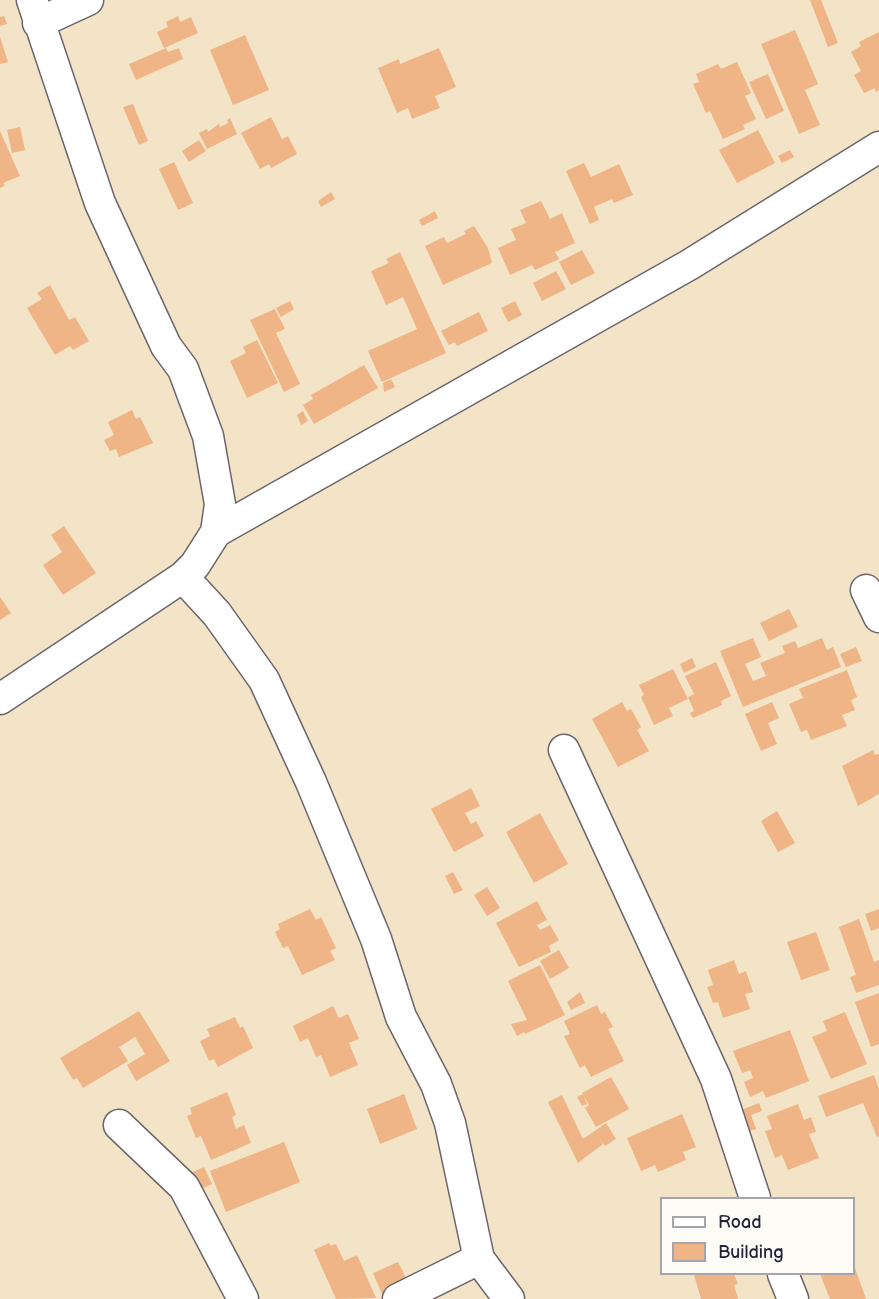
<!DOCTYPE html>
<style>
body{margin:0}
#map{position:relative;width:879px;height:1299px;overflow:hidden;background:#f3e3c7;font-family:"Balsamiq Sans",sans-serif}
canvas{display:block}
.legend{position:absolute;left:660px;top:1197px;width:195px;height:78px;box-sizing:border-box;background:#fdfcf7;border:2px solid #a5a5ac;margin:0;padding:8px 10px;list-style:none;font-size:18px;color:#22223b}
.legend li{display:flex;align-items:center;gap:12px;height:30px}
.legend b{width:30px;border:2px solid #a5a5ac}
</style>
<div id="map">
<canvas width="879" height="1299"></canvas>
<ul class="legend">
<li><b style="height:8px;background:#fff"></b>Road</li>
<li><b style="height:16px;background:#f0b586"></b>Building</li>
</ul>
</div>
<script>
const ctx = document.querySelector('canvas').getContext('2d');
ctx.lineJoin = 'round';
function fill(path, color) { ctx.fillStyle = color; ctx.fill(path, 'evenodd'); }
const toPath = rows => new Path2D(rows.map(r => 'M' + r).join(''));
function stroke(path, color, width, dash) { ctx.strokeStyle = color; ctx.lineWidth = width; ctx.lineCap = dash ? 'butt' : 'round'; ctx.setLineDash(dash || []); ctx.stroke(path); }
fill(toPath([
 [810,0,821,0,838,43,828,47],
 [4,16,7,24,0,26,0,17],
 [178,16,180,22,191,17,198,33,164,48,157,32,168,27,166,22],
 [795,30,818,84,805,90,820,125,799,134,761,44],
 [879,32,879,90,876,92,875,88,864,93,854,75,861,71,851,52,861,46,859,42],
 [245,35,269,90,233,105,210,50],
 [0,37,8,62,0,64],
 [166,48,168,52,179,48,183,59,136,80,129,64],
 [439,48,456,87,435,96,440,108,412,119,408,108,397,113,378,68,399,59,400,64],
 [737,62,751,93,745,96,756,119,743,125,745,129,723,139,710,111,706,113,693,84,699,82,696,74,718,64,721,69],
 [768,74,784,111,766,119,749,82],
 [133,104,148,141,139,145,123,107],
 [271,117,282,139,288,136,297,154,271,168,269,164,260,169,241,133],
 [230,118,237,134,207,149,199,133,207,129,208,132,219,124,220,127,228,123,227,120],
 [20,127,25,150,12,153,7,130],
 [758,130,775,163,737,183,719,150],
 [0,131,20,176,3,183,5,186,0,188],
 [199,140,206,151,189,162,182,151],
 [790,150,794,157,782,163,778,156],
 [174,162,193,203,178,210,159,169],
 [584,163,591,177,619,164,633,195,614,203,612,199,594,207,599,220,590,224,566,171],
 [331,192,335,199,321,207,318,201],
 [541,201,550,219,562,213,575,243,555,252,559,259,535,270,532,265,510,275,498,248,516,240,511,229,526,223,520,210],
 [435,211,438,218,422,226,419,220],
 [474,226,488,248,492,263,443,285,425,246,444,237,447,243,466,234,464,231],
 [582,250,595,273,571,285,559,262],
 [400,252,446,353,382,382,368,351,417,329,403,297,386,305,371,271,389,263,386,259],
 [556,271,566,289,542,301,533,283],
 [50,285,69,320,75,317,89,341,73,350,70,346,55,355,27,308,42,299,37,293],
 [290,301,294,309,281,317,276,308],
 [515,301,522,315,508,322,501,308],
 [275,309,285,329,276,333,300,384,284,392,250,320],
 [479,312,488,331,457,346,455,342,449,345,441,331],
 [257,340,278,383,247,398,230,361,246,353,243,347],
 [364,365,378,388,314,424,303,405,313,399,311,395],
 [391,379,395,387,384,392,383,383],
 [132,410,136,419,140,417,153,443,119,457,116,449,110,451,104,440,114,435,108,422],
 [303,411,308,421,301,425,297,415],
 [64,526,96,573,63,595,43,565,62,552,51,535],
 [0,597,11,613,0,620],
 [789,609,798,627,769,641,760,623],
 [753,638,761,657,745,664,753,681,766,676,760,663,785,653,782,646,795,641,798,648,822,638,827,650,833,647,841,667,743,707,720,651],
 [856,647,862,661,846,667,840,654],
 [692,658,696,667,684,673,680,664],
 [716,662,731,696,721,701,722,705,693,718,690,713,694,711,688,697,694,694,685,676],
 [673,669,688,699,669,708,673,716,654,725,641,697,644,695,639,685],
 [847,670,857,697,851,700,855,710,842,715,847,726,811,740,807,730,801,732,789,704,803,698,799,689],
 [622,702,627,711,631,709,641,727,637,730,649,751,618,767,592,719],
 [772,702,779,718,768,723,777,744,761,751,745,714],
 [873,750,875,755,879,754,879,794,858,806,842,766],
 [471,788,480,806,465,813,471,824,476,821,484,836,454,852,431,809],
 [777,811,795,843,778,852,761,821],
 [540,813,568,864,534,883,506,832],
 [453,872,463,890,454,894,445,876],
 [487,887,500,908,487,916,474,895],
 [537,901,547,920,537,925,540,930,550,925,559,940,549,946,551,952,519,967,496,923],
 [310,909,316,920,321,917,336,948,330,951,335,960,302,975,288,946,283,948,275,932,280,929,278,924],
 [879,909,879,928,871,931,865,914],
 [859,919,874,962,879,960,879,985,856,993,850,977,856,975,839,927],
 [816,932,830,970,801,980,787,942],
 [559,950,569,968,550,979,540,961],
 [734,960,739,974,746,971,753,992,745,994,750,1009,723,1018,718,1002,713,1003,707,987,713,985,708,970],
 [540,965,565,1015,525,1034,524,1032,517,1036,511,1024,527,1020,508,981],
 [580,992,585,1003,571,1010,567,1002],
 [879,993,879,1044,871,1047,855,1002],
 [597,1005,601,1014,605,1012,613,1027,608,1029,624,1061,591,1077,585,1065,580,1068,564,1036,570,1034,564,1021],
 [333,1006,339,1018,348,1014,359,1039,349,1043,358,1065,330,1077,321,1055,316,1057,308,1038,300,1042,293,1026],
 [139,1011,170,1061,136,1081,127,1065,145,1054,135,1037,119,1047,128,1061,83,1088,77,1078,73,1080,60,1058],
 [845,1012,867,1064,831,1079,812,1037,827,1031,823,1021],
 [235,1017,240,1028,243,1026,253,1048,218,1067,214,1059,209,1061,200,1041,210,1036,207,1029],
 [790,1030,809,1081,766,1098,763,1091,750,1097,744,1082,753,1078,750,1070,742,1073,733,1051],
 [874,1075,879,1089,879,1136,877,1137,863,1103,826,1117,818,1096],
 [611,1077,629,1109,596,1127,585,1108,589,1105,582,1093],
 [227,1092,236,1115,232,1117,236,1129,244,1125,251,1143,211,1160,201,1136,196,1138,187,1116,192,1114,190,1108],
 [404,1094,417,1129,380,1144,367,1109],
 [583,1094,587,1104,582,1106,577,1097],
 [562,1095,583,1139,606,1123,616,1139,605,1146,599,1138,603,1144,578,1163,548,1102],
 [759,1103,762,1111,751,1115,756,1129,744,1133,736,1112],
 [798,1104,804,1120,811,1117,816,1132,809,1134,819,1158,788,1170,782,1155,775,1158,765,1131,772,1129,767,1116],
 [682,1114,696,1147,683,1152,686,1160,658,1172,655,1165,641,1171,627,1138],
 [284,1142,300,1182,226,1212,210,1171],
 [204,1167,212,1184,192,1193,184,1176],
 [329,1243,331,1246,336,1244,344,1261,357,1255,376,1298,336,1299,314,1250],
 [398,1262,408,1282,382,1294,373,1273],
 [854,1265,866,1299,830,1299,820,1274,854,1274],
 [700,1274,734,1274,738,1284,734,1285,738,1299,701,1299,694,1275]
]), '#f0b586');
const minor = toPath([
 [38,23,88,0],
 [216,532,689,265,879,147],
 [183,577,217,614,264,680,311,782,376,939,401,1017,436,1084,450,1123,479,1259,509,1299],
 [866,590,879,617],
 [0,699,183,577,195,565,216,532,220,504,208,436,183,369,166,346,100,203,32,0],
 [564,750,716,1079,755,1198],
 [119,1125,184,1187,243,1299],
 [783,1274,793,1299],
 [398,1299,479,1259]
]);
stroke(minor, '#6b666c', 33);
stroke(minor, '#fff', 30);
</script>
